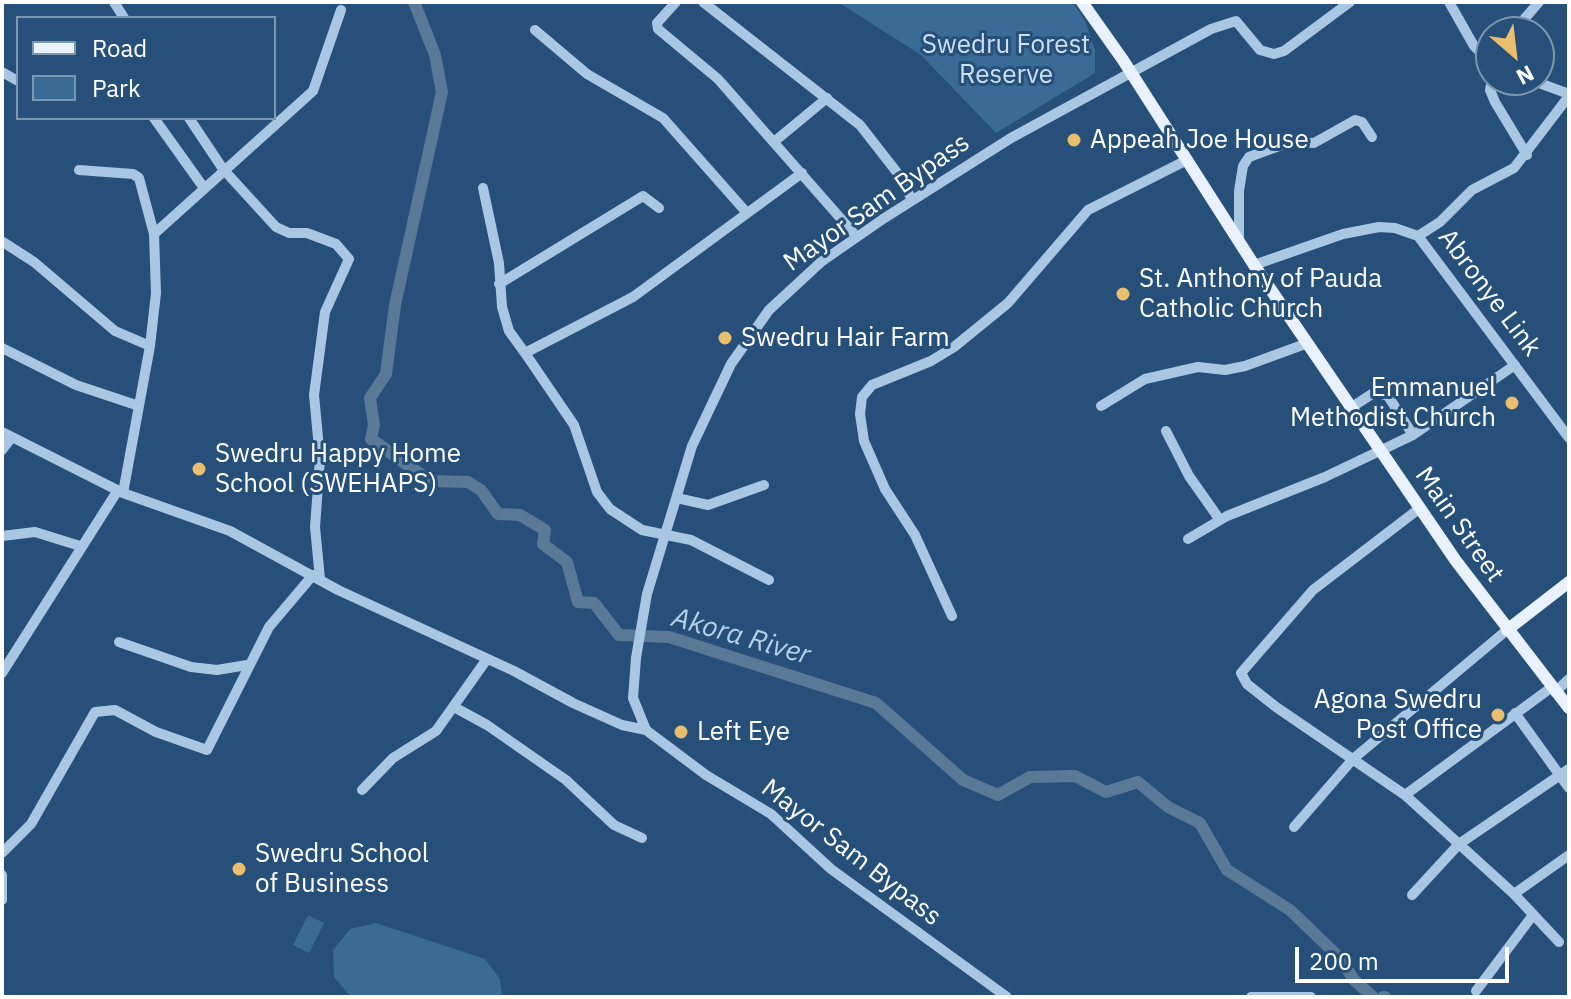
<!DOCTYPE html>
<style>
body{margin:0}
#map{position:relative;width:1571px;height:999px;overflow:hidden;background:#265079;font-family:"IBM Plex Sans",sans-serif}
canvas{display:block}
.frame{position:absolute;inset:0;border:4px solid #fff;pointer-events:none}
.legend{position:absolute;left:16px;top:16px;width:260px;height:104px;box-sizing:border-box;background:#265079;border:2px solid #7d96af;margin:0;padding:10px 14px;list-style:none;font-size:24px;color:#fff}
.legend li{display:flex;align-items:center;gap:16px;height:40px}
.legend b{width:40px;border:2px solid #7d96af}
.north{position:absolute;left:1475px;top:16px;width:80px;height:80px;box-sizing:border-box;background:#265079;border:2px solid #7d96af;border-radius:50%;rotate:152deg;font-size:22px;font-weight:700;line-height:32px;text-align:center;color:#fff}
.north::after{content:'';display:block;margin:auto;width:28px;height:36px;background:#ebbe6f;clip-path:polygon(50% 0,100% 100%,50% 72%,0 100%)}
.scale{position:absolute;left:1295px;top:947px;width:214px;height:36px;box-sizing:border-box;border:4px solid #fff;border-top:0;padding-left:10px;font-size:24px;line-height:28px;white-space:nowrap;color:#fff;-webkit-text-stroke:6px #265079;paint-order:stroke}
</style>
<div id="map">
<canvas width="1571" height="999"></canvas>
<div class="frame"></div>
<ul class="legend">
<li><b style="height:10px;background:#e8f1fc"></b>Road</li>
<li><b style="height:22px;background:#3a6a96"></b>Park</li>
</ul>
<div class="north">N</div>
<div class="scale">200 m</div>
</div>
<script>
const ctx = document.querySelector('canvas').getContext('2d');
ctx.lineJoin = 'round';
function fill(path, color) { ctx.fillStyle = color; ctx.fill(path, 'evenodd'); }
const toPath = rows => new Path2D(rows.map(r => 'M' + r).join(''));
function stroke(path, color, width, dash) { ctx.strokeStyle = color; ctx.lineWidth = width; ctx.lineCap = dash ? 'butt' : 'round'; ctx.setLineDash(dash || []); ctx.stroke(path); }
function drawText(font, color, halo, rows, align = 'center') {
  ctx.font = font + ' "IBM Plex Sans",sans-serif'; ctx.lineWidth = 6; ctx.setLineDash([]); ctx.textBaseline = 'middle'; ctx.strokeStyle = halo; ctx.fillStyle = color; for (const [text, x, y, turn = 0] of rows) {
    ctx.save(); ctx.translate(x, y); ctx.rotate((+turn || 0) * Math.PI / 180); ctx.textAlign = isNaN(turn) ? turn : align; if (halo) ctx.strokeText(text, 0, 0); ctx.fillText(text, 0, 0); ctx.restore();
  }
}
fill(toPath([
 [838,2,1073,2,1085,21,1095,50,1095,73,996,133,921,55],
 [308,915,324,923,309,953,293,945],
 [376,923,485,959,500,979,502,997,351,997,334,977,333,950,350,929]
]), '#3a6a96');
stroke(toPath([
 [414,2,435,55,442,92,395,305,386,374,370,398,374,425,371,439,430,481,468,482,481,490,498,514,520,515,545,530,543,544,567,562,578,602,594,603,619,635,669,637,876,703,963,780,998,795,1030,777,1075,776,1106,792,1138,782,1168,807,1200,823,1227,870,1290,910,1342,960,1353,979,1373,997],
 [1383,997,1385,997]
]), '#5a7997', 12);
stroke(toPath([
 [114,2,124,18],
 [676,2,657,23,658,29,718,79,857,237],
 [703,2,860,125,899,175,912,200],
 [1449,2,1474,46,1485,57,1491,57],
 [535,30,587,74,663,118,747,213],
 [1513,32,1539,2],
 [2,72,18,81],
 [1492,80,1490,90,1495,102,1527,155],
 [1531,80,1569,94],
 [154,118,204,188],
 [189,118,223,169,276,227,289,233,307,233,336,244,349,259,325,312,314,395,320,459,315,527,320,579],
 [775,141,827,98],
 [79,170,133,174,139,178,154,234],
 [483,188,499,263,502,307,509,331,525,353],
 [1418,236,1440,222,1472,190,1514,168,1569,96],
 [1239,238,1239,191,1243,166,1249,157,1290,142,1314,143,1355,120,1362,122,1372,137],
 [3,242,34,262,115,331,150,346],
 [1254,265,1343,234,1379,227,1395,228,1418,236,1569,438],
 [499,284,643,196,659,208],
 [2,348,76,385,139,406],
 [1101,406,1145,379,1198,367,1225,370,1245,366,1308,343],
 [1352,407,1375,392,1388,396,1413,435],
 [1166,431,1189,476,1220,520],
 [2,432,123,493,230,531,338,590,514,671,573,703,622,725,646,730],
 [2,450,12,437],
 [123,493,150,346,156,293,154,234,313,91,341,10],
 [677,498,708,505,764,485],
 [1420,508,1313,590,1241,673,1247,684,1276,707,1405,795,1514,894,1559,942],
 [2,536,35,532,80,546],
 [1188,539,1227,516,1325,477,1413,435,1515,365],
 [769,580,691,540,642,530,610,509,597,492,574,425,525,353,633,297,802,173],
 [952,616,915,535,885,489,864,441,860,414,862,397,872,385,931,361,954,347,1008,303,1088,210,1187,160],
 [119,642,191,667,217,670,247,665],
 [2,673,118,490],
 [1555,692,1569,679],
 [454,707,487,725,566,780,614,825,642,838],
 [1515,713,1569,788],
 [362,790,393,758,436,731,487,659],
 [1405,795,1552,687],
 [1294,827,1353,759,1507,630],
 [2,853,31,824,95,712,115,710,156,732,207,750,269,627,313,575],
 [2,875,2,900],
 [1514,894,1569,855],
 [1412,895,1459,844,1569,769],
 [1476,991,1533,915],
 [1007,997,831,869,771,814,706,775,646,730,633,698,636,658,647,594,692,446,731,364,769,310,821,262,883,219,1011,138,1211,29,1236,21,1260,50,1274,54,1284,51,1350,2],
 [1251,997,1311,997]
]), '#a9c7e3', 10);
stroke(toPath([
 [1082,2,1123,60,1254,265,1456,561,1569,708],
 [1507,630,1569,582]
]), '#e8f1fc', 12);
for (const [x, y, r, color] of [
 [1074,140,8,"#ebbe6f"],
 [1123,294,8,"#ebbe6f"],
 [725,338,8,"#ebbe6f"],
 [1512,403,8,"#ebbe6f"],
 [199,469,8,"#ebbe6f"],
 [1498,715,8,"#ebbe6f"],
 [681,732,8,"#ebbe6f"],
 [239,869,8,"#ebbe6f"]
]) { const dot = new Path2D(); dot.arc(x, y, r, 0, 2 * Math.PI); ctx.fillStyle = color; ctx.fill(dot); stroke(dot, '#265079', 3); }
drawText('26px', '#cbe0f3', '#265079', [
 ["Swedru Forest",1006,45],
 ["Reserve",1006,75]
]);
drawText('26px', '#fff', '#265079', [
 ["Appeah Joe House",1090,140],
 ["St. Anthony of Pauda",1139,279],
 ["Catholic Church",1139,309],
 ["Swedru Hair Farm",741,338],
 ["Emmanuel",1496,388,"right"],
 ["Methodist Church",1496,418,"right"],
 ["Swedru Happy Home",215,454],
 ["School (SWEHAPS)",215,484],
 ["Agona Swedru",1482,700,"right"],
 ["Post Office",1482,730,"right"],
 ["Left Eye",697,732],
 ["Swedru School",255,854],
 ["of Business",255,884]
], 'left');
drawText('26px', '#fff', '#265079', [
 ["Mayor Sam Bypass",877,203,-35],
 ["Abronye Link",1489,293,53],
 ["Main Street",1459,525,55],
 ["Mayor Sam Bypass",851,853,38]
]);
drawText('italic 28px', '#b4d1eb', '#265079', [
 ["Akora River",741,637,16]
]);
</script>
